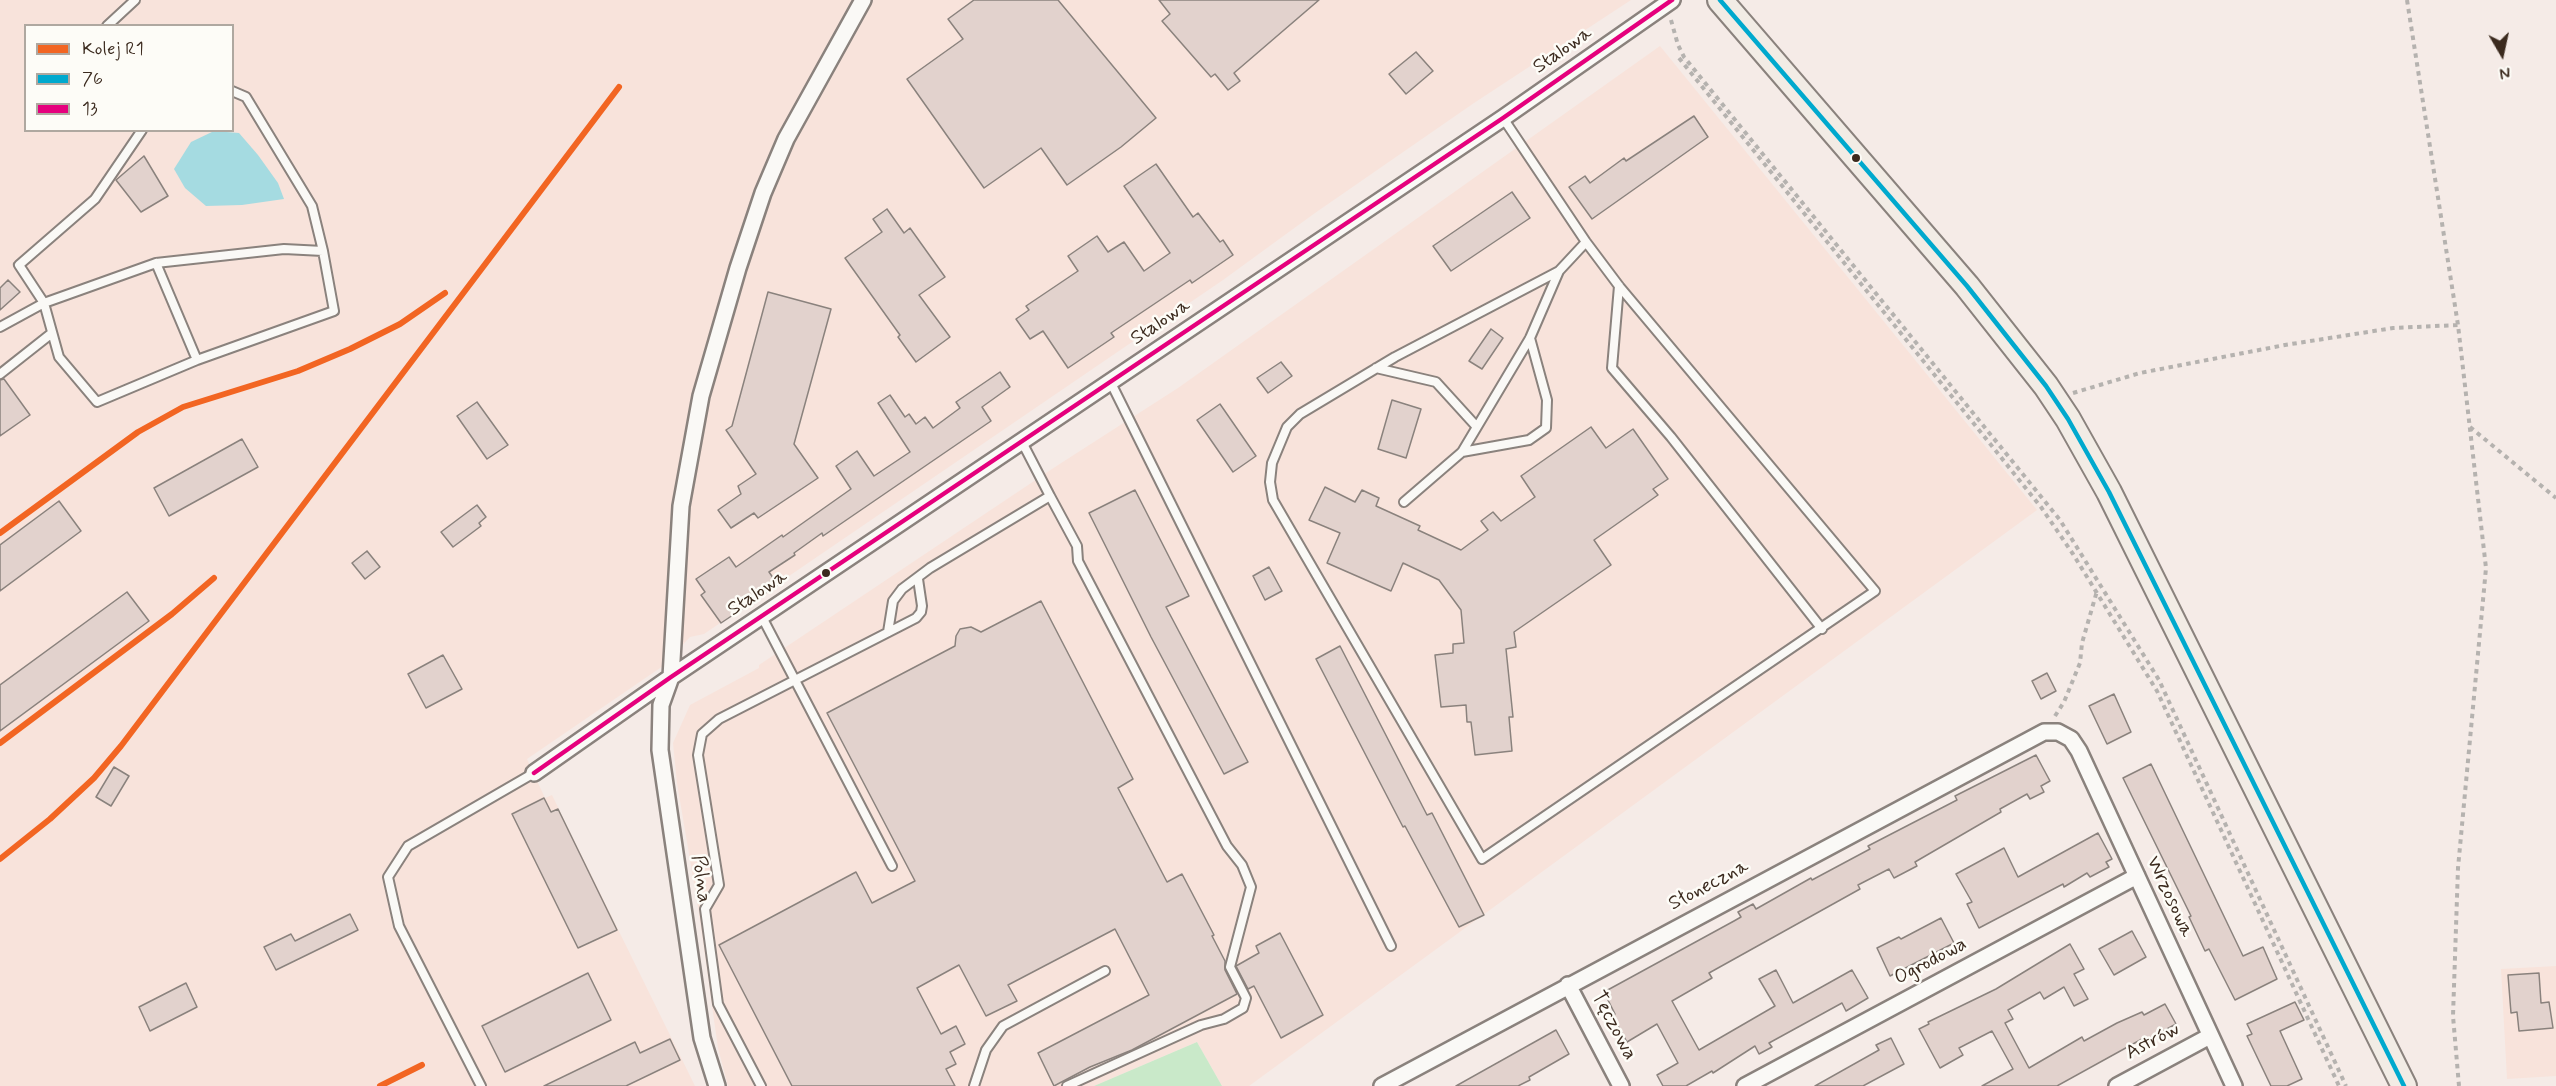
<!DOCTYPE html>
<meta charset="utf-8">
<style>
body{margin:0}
#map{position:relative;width:2556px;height:1086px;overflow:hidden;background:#f5ebe7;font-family:Mynerve,sans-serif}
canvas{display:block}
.legend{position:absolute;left:24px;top:24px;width:210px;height:108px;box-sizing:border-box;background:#fdfcf7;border:2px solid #afa8a0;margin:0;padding:8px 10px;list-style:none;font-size:18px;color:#3b2a1e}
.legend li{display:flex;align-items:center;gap:12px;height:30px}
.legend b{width:30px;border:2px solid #afa8a0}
.north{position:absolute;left:2472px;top:24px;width:60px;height:60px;-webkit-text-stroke:4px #fdfcf7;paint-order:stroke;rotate:171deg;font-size:16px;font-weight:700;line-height:24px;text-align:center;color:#3b2a1e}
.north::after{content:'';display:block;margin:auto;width:21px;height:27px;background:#3b2a1e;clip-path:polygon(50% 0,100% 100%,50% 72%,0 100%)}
</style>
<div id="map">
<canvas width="2556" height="1086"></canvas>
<ul class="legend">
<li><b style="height:8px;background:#f26522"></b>Kolej R1</li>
<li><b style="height:8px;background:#00a9ce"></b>76</li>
<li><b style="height:8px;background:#e5007d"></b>13</li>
</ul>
<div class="north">N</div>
</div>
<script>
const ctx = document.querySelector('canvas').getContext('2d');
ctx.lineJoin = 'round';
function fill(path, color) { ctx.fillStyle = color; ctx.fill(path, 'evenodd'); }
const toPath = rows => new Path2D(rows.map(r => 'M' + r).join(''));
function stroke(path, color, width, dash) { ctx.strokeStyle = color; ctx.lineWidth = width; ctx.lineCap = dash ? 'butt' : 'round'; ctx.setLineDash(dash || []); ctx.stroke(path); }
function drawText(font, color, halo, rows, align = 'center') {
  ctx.font = font + ' Mynerve,sans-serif'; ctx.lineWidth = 5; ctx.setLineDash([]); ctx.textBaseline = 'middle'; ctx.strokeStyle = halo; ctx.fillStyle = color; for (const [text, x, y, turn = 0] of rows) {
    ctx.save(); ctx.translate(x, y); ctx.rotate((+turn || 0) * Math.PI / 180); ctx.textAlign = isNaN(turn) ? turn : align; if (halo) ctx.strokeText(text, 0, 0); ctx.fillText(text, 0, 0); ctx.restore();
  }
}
fill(toPath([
 [0,0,1631,0,1474,103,1315,213,1223,280,704,634,690,637,663,666,527,759,545,798,552,795,695,1086,0,1086],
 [26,26,232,26,232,130,26,130],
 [1660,46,2037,510,1249,1086,1222,1086,1197,1042,1094,1086,728,1086,718,1048,698,907,677,783,673,743,690,705,759,668,759,665,1055,467,1178,388],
 [2556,966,2556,1076,2507,1079,2501,969]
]), '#f8e3db');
fill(toPath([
 [1197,1042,1222,1086,1094,1086]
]), '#c9e9c9');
fill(toPath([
 [214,131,239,133,258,155,278,183,284,199,242,205,206,206,185,188,174,169,191,142]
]), '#a5dbe1');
const building = toPath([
 [974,0,1058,0,1156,118,1121,147,1067,185,1041,148,984,188,907,79,963,39,948,19,974,0],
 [1159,0,1319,0,1234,73,1240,81,1228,90,1215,74,1211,77,1162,21,1170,14,1159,0],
 [1416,52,1433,71,1406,94,1389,74,1416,52],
 [1694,116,1708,137,1592,219,1569,187,1585,176,1590,183,1624,158,1626,161,1694,116],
 [144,156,168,196,141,212,116,180,144,156],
 [1156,164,1193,217,1198,213,1220,242,1223,240,1233,255,1192,283,1190,280,1111,333,1114,337,1068,368,1043,331,1030,339,1016,319,1029,310,1026,306,1078,271,1068,256,1097,236,1108,252,1124,242,1144,271,1170,253,1124,186,1156,164],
 [1512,192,1530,218,1451,271,1433,246,1512,192],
 [887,209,904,233,910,228,945,277,919,295,950,337,916,362,898,337,900,335,845,258,882,232,873,219,887,209],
 [8,280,20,292,0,310,0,288,8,280],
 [768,292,831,309,794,444,818,478,758,518,754,513,731,528,718,510,741,494,738,486,756,474,726,430,732,426,768,292],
 [1491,329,1503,338,1482,369,1469,361,1491,329],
 [1281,362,1292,376,1268,393,1257,378,1281,362],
 [1000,372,1010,387,982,407,991,421,823,536,822,533,794,553,795,555,769,572,778,585,721,623,701,595,705,592,696,579,729,557,736,567,782,535,783,537,851,489,836,466,857,451,874,476,910,452,878,403,890,395,905,417,909,414,916,424,925,417,933,428,960,408,956,402,1000,372],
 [4,379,30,415,0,436,0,380,4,379],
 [1392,400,1421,409,1406,458,1378,449,1392,400],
 [477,402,508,445,487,459,457,416,477,402],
 [1220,404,1256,456,1233,472,1197,420,1220,404],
 [1591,427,1606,448,1633,429,1668,479,1653,489,1658,495,1594,540,1611,565,1514,632,1516,647,1506,649,1513,717,1509,717,1512,751,1475,755,1471,722,1467,722,1466,705,1441,707,1435,655,1453,653,1453,644,1464,643,1461,610,1439,580,1403,563,1391,591,1327,563,1340,533,1309,520,1325,487,1355,502,1362,490,1379,498,1376,506,1420,526,1418,530,1461,550,1488,530,1481,521,1493,512,1501,521,1535,497,1521,476,1591,427],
 [242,439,258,467,169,516,154,488,242,439],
 [1135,490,1189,596,1166,607,1248,762,1224,774,1151,637,1089,513,1135,490],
 [59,501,81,531,0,591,0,545,59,501],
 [477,505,486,517,479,523,481,526,453,547,441,532,477,505],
 [367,551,380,567,365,579,352,563,367,551],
 [1269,567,1282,591,1265,600,1253,576,1269,567],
 [127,592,149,621,0,731,0,685,127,592],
 [1041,601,1133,779,1118,788,1167,882,1182,874,1214,935,1212,936,1225,961,1225,970,1237,994,1132,1050,1090,1067,1054,1086,1038,1053,1149,995,1115,929,1008,985,1017,1001,986,1016,959,965,917,988,941,1034,956,1026,965,1044,950,1052,956,1064,946,1069,955,1086,792,1086,719,945,856,872,872,903,915,881,827,713,955,646,956,636,960,629,971,627,981,632,1041,601],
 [1340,646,1427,815,1432,813,1484,915,1459,927,1405,826,1403,827,1316,659,1340,646],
 [443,655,462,689,426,708,408,674,443,655],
 [2047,673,2056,691,2041,699,2032,681,2047,673],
 [2114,694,2131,732,2107,744,2089,706,2114,694],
 [2036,755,2050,781,2041,786,2044,792,2030,799,2027,794,2000,809,2001,812,1915,862,1917,866,1894,878,1889,869,1858,885,1860,889,1709,973,1712,978,1672,1001,1699,1050,1775,1006,1759,979,1776,970,1793,1003,1852,970,1868,998,1846,1011,1842,1003,1769,1043,1772,1047,1759,1054,1755,1046,1713,1073,1712,1071,1686,1086,1663,1086,1657,1075,1678,1063,1657,1024,1627,1042,1612,1015,1615,1014,1604,992,1734,921,1741,917,1738,912,1753,904,1756,909,1811,878,1812,880,1870,849,1868,846,1957,800,1955,796,2036,755],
 [2151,764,2243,956,2263,947,2277,979,2235,1000,2209,949,2205,951,2189,917,2191,916,2123,778,2151,764],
 [114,767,129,776,111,806,96,797,114,767],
 [544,798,551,812,558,809,617,930,578,948,512,814,544,798],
 [2098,833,2112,859,2106,862,2109,867,2090,877,2087,873,2064,887,2063,884,1979,928,1967,904,1972,902,1956,874,2004,848,2018,877,2098,833],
 [350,914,358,930,276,970,264,947,291,934,295,941,350,914],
 [1941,918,1954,943,1890,976,1877,948,1899,937,1901,939,1941,918],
 [2132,931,2146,957,2114,975,2099,949,2132,931],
 [1280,933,1323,1015,1281,1038,1254,986,1248,989,1236,966,1259,953,1256,946,1280,933],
 [2070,944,2084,969,2074,974,2088,999,2074,1006,2064,987,2044,999,2040,992,2008,1010,2013,1019,2005,1023,2029,1068,2082,1037,2084,1041,2117,1023,2142,1012,2144,1015,2165,1004,2176,1024,2143,1042,2142,1039,2057,1086,1982,1086,2013,1069,1992,1031,1959,1048,1963,1055,1940,1068,1919,1029,1929,1024,1928,1022,1996,989,2070,944],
 [588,973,611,1020,505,1072,482,1026,588,973],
 [2539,973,2541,1003,2549,1002,2553,1028,2519,1031,2517,1012,2511,1013,2508,975,2539,973],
 [186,983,197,1007,150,1031,139,1007,186,983],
 [2295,1002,2304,1020,2280,1031,2302,1079,2287,1086,2271,1086,2247,1036,2252,1034,2247,1024,2295,1002],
 [1556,1030,1569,1054,1529,1077,1530,1080,1518,1086,1456,1086,1556,1030],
 [1891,1038,1904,1064,1863,1086,1815,1086,1879,1050,1876,1045,1891,1038],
 [670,1039,680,1060,626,1086,544,1086,635,1042,640,1053,670,1039]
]);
fill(building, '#e2d2cd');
stroke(building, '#8a827d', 1.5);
const lane = toPath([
 [107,26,135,0],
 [232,91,246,97,312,206,323,251],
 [1503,118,1586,242,1619,286,1875,591,1482,859,1273,500,1270,482,1272,463,1287,427,1300,414,1395,357,1559,271,1586,242],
 [156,263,197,360],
 [1619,286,1612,368,1671,437,1822,629],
 [0,327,44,303,156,263,284,249,323,251,334,311,197,360,97,402,59,357,44,303,19,265,95,199,142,130],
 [1376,368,1436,382,1476,426],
 [0,374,52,333],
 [1111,383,1391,946],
 [1022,442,1050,496],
 [1462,452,1529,440,1546,428,1547,400,1530,338],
 [1404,502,1462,452,1530,338,1559,271],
 [762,617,892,866],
 [888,632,893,601,902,589,930,568,1050,496,1077,546,1078,561,1227,846,1242,865,1251,887,1230,967,1246,998,1243,1008,1224,1019,1201,1025,1067,1086],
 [481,1086,399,926,388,877,408,846,534,773],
 [761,1086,718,1004,705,909,719,885,698,755,702,734,719,719,916,618,921,612,922,606,918,579],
 [974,1086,986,1050,1003,1026,1105,971]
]);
const street = toPath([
 [534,773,671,677,1503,118,1672,0],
 [1568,985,1621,1086],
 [717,1086,702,1038,660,750,661,705,671,677,681,506,701,396,738,268,763,193,786,139,863,0],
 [1382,1086,2044,732,2058,732,2071,739,2079,751,2234,1086],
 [1745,1086,2137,876],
 [2117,1086,2210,1036]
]);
const primary = toPath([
 [1720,0,1967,286,2046,386,2068,419,2109,492,2404,1086]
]);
stroke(lane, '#8a827d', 12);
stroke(street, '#8a827d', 20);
stroke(primary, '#8a827d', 28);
stroke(toPath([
 [2407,0,2458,325,2486,568,2458,868,2453,1016,2459,1086],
 [1671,20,1678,45,1684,57,2060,520,2159,680,2346,1086],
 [1679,58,2041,507,2073,554,2157,691,2339,1086],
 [2073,393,2140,373,2285,345,2393,328,2458,325],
 [2470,427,2556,498],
 [2055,716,2064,702,2080,663,2082,643,2097,591]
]), '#b5b2af', 4, [4.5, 4.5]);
stroke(lane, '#faf9f6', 8);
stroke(street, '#faf9f6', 15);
stroke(primary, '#f2ece5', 24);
stroke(toPath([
 [1720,0,1967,286,2046,386,2068,419,2109,492,2404,1086]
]), '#00a9ce', 4.5);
stroke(toPath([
 [534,773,671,677,1503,118,1672,0]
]), '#e5007d', 4.5);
stroke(toPath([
 [0,533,138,432,183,407,298,371,350,349,400,324,445,293],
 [0,743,172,614,214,578],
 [0,859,50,819,94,778,121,746,619,87],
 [380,1086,422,1065]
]), '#f26522', 6);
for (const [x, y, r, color] of [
 [1856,158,5,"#3b2a1e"],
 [826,573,5,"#3b2a1e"]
]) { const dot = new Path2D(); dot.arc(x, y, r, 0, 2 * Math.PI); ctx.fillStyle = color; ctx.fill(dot); stroke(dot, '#fdfcf7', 2); }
drawText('20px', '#3b2a1e', '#fdfcf7', [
 ["Stalowa",1563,51,-35],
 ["Stalowa",1161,323,-34],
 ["Stalowa",758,594,-34],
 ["Polna",700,879,82],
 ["Słoneczna",1709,886,-28],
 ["Wrzosowa",2169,897,65],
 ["Ogrodowa",1931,962,-28],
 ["Tęczowa",1613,1026,62],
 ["Astrów",2153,1042,-28]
]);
</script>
